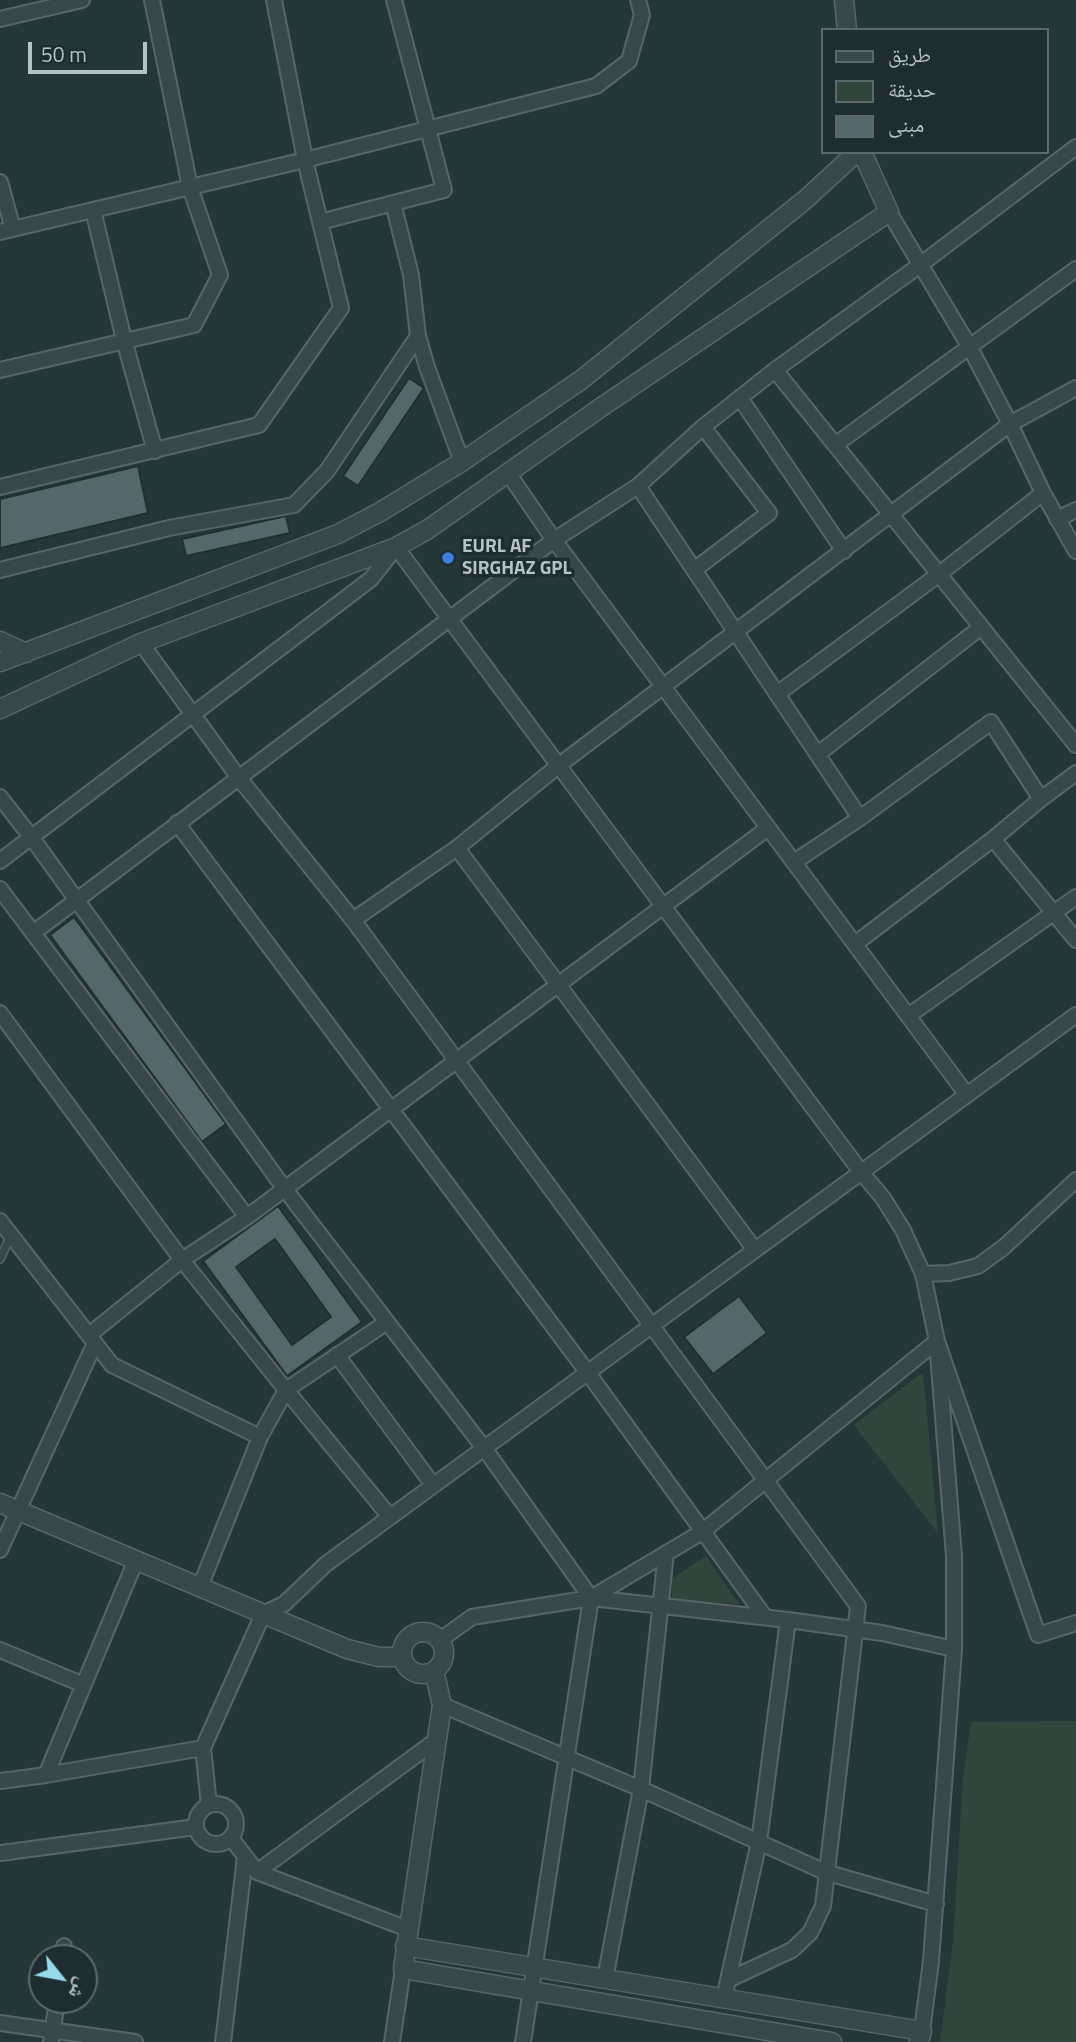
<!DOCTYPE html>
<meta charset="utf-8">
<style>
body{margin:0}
#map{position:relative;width:1076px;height:2042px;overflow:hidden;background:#26373a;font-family:"Titillium Web","Noto Naskh Arabic",sans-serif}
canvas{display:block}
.legend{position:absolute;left:821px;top:28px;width:228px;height:126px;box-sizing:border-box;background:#1f2d30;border:2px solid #5b696c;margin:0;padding:9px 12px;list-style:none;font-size:21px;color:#b6c3c6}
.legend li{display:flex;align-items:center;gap:14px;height:35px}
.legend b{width:35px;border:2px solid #5b696c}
.north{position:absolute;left:28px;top:1944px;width:70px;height:70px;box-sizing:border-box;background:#1f2d30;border:2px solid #5b696c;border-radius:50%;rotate:121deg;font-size:19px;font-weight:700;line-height:28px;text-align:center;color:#b6c3c6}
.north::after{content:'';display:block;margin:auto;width:24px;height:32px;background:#95d9ec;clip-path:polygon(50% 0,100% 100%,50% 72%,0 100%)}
.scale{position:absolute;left:28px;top:42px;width:119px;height:32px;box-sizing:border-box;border:4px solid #b6c3c6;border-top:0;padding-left:9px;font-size:21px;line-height:24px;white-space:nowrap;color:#b6c3c6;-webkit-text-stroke:5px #1f2d30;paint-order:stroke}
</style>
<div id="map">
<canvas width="1076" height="2042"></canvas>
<ul class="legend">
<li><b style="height:9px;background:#3a484b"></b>طريق</li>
<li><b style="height:19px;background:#31473d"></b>حديقة</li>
<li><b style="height:19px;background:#54676a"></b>مبنى</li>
</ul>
<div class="north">ش</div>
<div class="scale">50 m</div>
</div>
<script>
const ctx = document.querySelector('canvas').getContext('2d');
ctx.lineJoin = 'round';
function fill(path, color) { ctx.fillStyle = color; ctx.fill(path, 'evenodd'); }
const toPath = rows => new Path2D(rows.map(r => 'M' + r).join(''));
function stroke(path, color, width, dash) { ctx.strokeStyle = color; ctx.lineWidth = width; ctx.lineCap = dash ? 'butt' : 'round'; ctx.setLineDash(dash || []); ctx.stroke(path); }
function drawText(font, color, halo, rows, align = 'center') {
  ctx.font = font + ' "Titillium Web",sans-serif'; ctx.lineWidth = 7; ctx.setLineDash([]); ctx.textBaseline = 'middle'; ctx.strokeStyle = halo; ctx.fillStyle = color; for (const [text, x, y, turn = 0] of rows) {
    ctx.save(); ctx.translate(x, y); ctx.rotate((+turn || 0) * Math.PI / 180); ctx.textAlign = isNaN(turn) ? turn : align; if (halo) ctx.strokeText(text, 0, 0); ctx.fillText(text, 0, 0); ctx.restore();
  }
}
fill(toPath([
 [923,1372,938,1533,854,1425],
 [706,1556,739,1604,672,1599,672,1579],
 [1076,1721,1076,2042,940,2042,953,1942,963,1778,971,1722]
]), '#31473d');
const building = toPath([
 [409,378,424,388,358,486,343,476,409,378],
 [138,466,148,513,0,548,0,499,138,466],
 [286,516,290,533,186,556,182,539,286,516],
 [74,917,226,1124,202,1142,50,935,74,917],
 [278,1206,362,1322,287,1376,203,1261,278,1206],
 [275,1239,331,1317,292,1345,236,1267,275,1239],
 [739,1296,767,1333,713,1374,684,1337,739,1296]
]);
fill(building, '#54676a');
stroke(building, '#212f32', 2);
const service = toPath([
 [0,1259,11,1235]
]);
const minor = toPath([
 [0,19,82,0],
 [0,182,13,229],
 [93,210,124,340,155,451],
 [889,212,969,346,1010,424,1043,493,1076,551],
 [320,222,444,190,394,0],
 [0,232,305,160,596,86,629,61,642,15,638,0],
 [418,336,427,367,462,462],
 [0,370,194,325,220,275,190,187,152,0],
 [775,370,1076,745],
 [740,398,844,551],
 [835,445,1076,269],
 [508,473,554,540,967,1095],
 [638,486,860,818],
 [0,487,259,425,341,308,305,160,274,0],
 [1057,519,1076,510],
 [0,570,169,528,294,505,327,471,418,336,411,275,393,203],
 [694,570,769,513,703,427],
 [141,643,239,778,353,920,858,1606,823,1906,810,1933,792,1950,730,1979],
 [777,694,938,575,1043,493],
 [818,754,980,628],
 [0,797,32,838,284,1188,484,1448,591,1598,472,1617,440,1640],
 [1041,799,1076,773],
 [177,823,588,1373,765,1617],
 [993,839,1076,940],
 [457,848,755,1250],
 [0,861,371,579,396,547,861,1172,883,1198,903,1230,923,1274,937,1341,954,1556,954,1649,931,1961,922,2031],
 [794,862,860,818,991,722,1041,799,993,839,855,944],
 [0,889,247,1217],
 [353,920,457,848,558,766,1010,424,1076,388],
 [33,933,554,540,638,486,703,427,775,370,920,265,1076,147],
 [0,1013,182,1260,286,1390,260,1437,200,1587],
 [908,1016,1076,897],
 [0,1221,112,1365,260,1437],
 [923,1274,949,1273,978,1266,1004,1247,1076,1180],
 [387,1322,286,1390,390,1517],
 [89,1335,182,1260,247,1217,768,828],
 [337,1355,433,1485],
 [0,1550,95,1343],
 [591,1598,702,1532,937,1341,1038,1635,1076,1623],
 [591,1598,788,1620,759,1842,724,1998],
 [788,1620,882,1633,954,1649],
 [0,1650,84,1685],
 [442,1705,641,1789,825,1872,936,1904],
 [46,1775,136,1560],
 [0,1781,46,1775,203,1748],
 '196 1824a20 20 0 1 1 40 0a20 20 0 1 1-40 0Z',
 [209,1805,203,1748,263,1614,284,1604,326,1564,1076,1015],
 [231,1838,257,1872,438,1739],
 [0,1853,196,1827],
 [257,1872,408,1929],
 [62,1958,64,1946],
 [605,1979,641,1789,666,1553],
 [0,2023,135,2042],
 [51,2042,57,2000],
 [223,2042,245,1857],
 [392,2042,403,1969],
 [523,2042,591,1598]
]);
const tertiary = toPath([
 [844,0,847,30],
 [0,641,26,653],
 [0,662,338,534,380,512,460,463,581,380,806,199,857,152],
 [0,709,141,643,396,547,427,530,600,408,889,212,862,152],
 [0,1503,347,1649,379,1657,402,1657],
 '402 1653a21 21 0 1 1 42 0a21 21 0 1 1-42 0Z',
 [434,1671,442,1705,403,1969,832,2042],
 [405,1946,922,2031,919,2042]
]);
stroke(service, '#586669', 10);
stroke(minor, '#586669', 18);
stroke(tertiary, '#586669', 21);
stroke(service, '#3a484b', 7);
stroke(minor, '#3a484b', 14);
stroke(tertiary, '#3a484b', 18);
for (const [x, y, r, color] of [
 [448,558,7,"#3f7fe0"]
]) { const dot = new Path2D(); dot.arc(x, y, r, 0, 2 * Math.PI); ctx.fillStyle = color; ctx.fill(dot); stroke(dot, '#1f2d30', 2.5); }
drawText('bold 19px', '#b6c3c6', '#1f2d30', [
 ["EURL AF",462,547],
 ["SIRGHAZ GPL",462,569]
], 'left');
</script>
